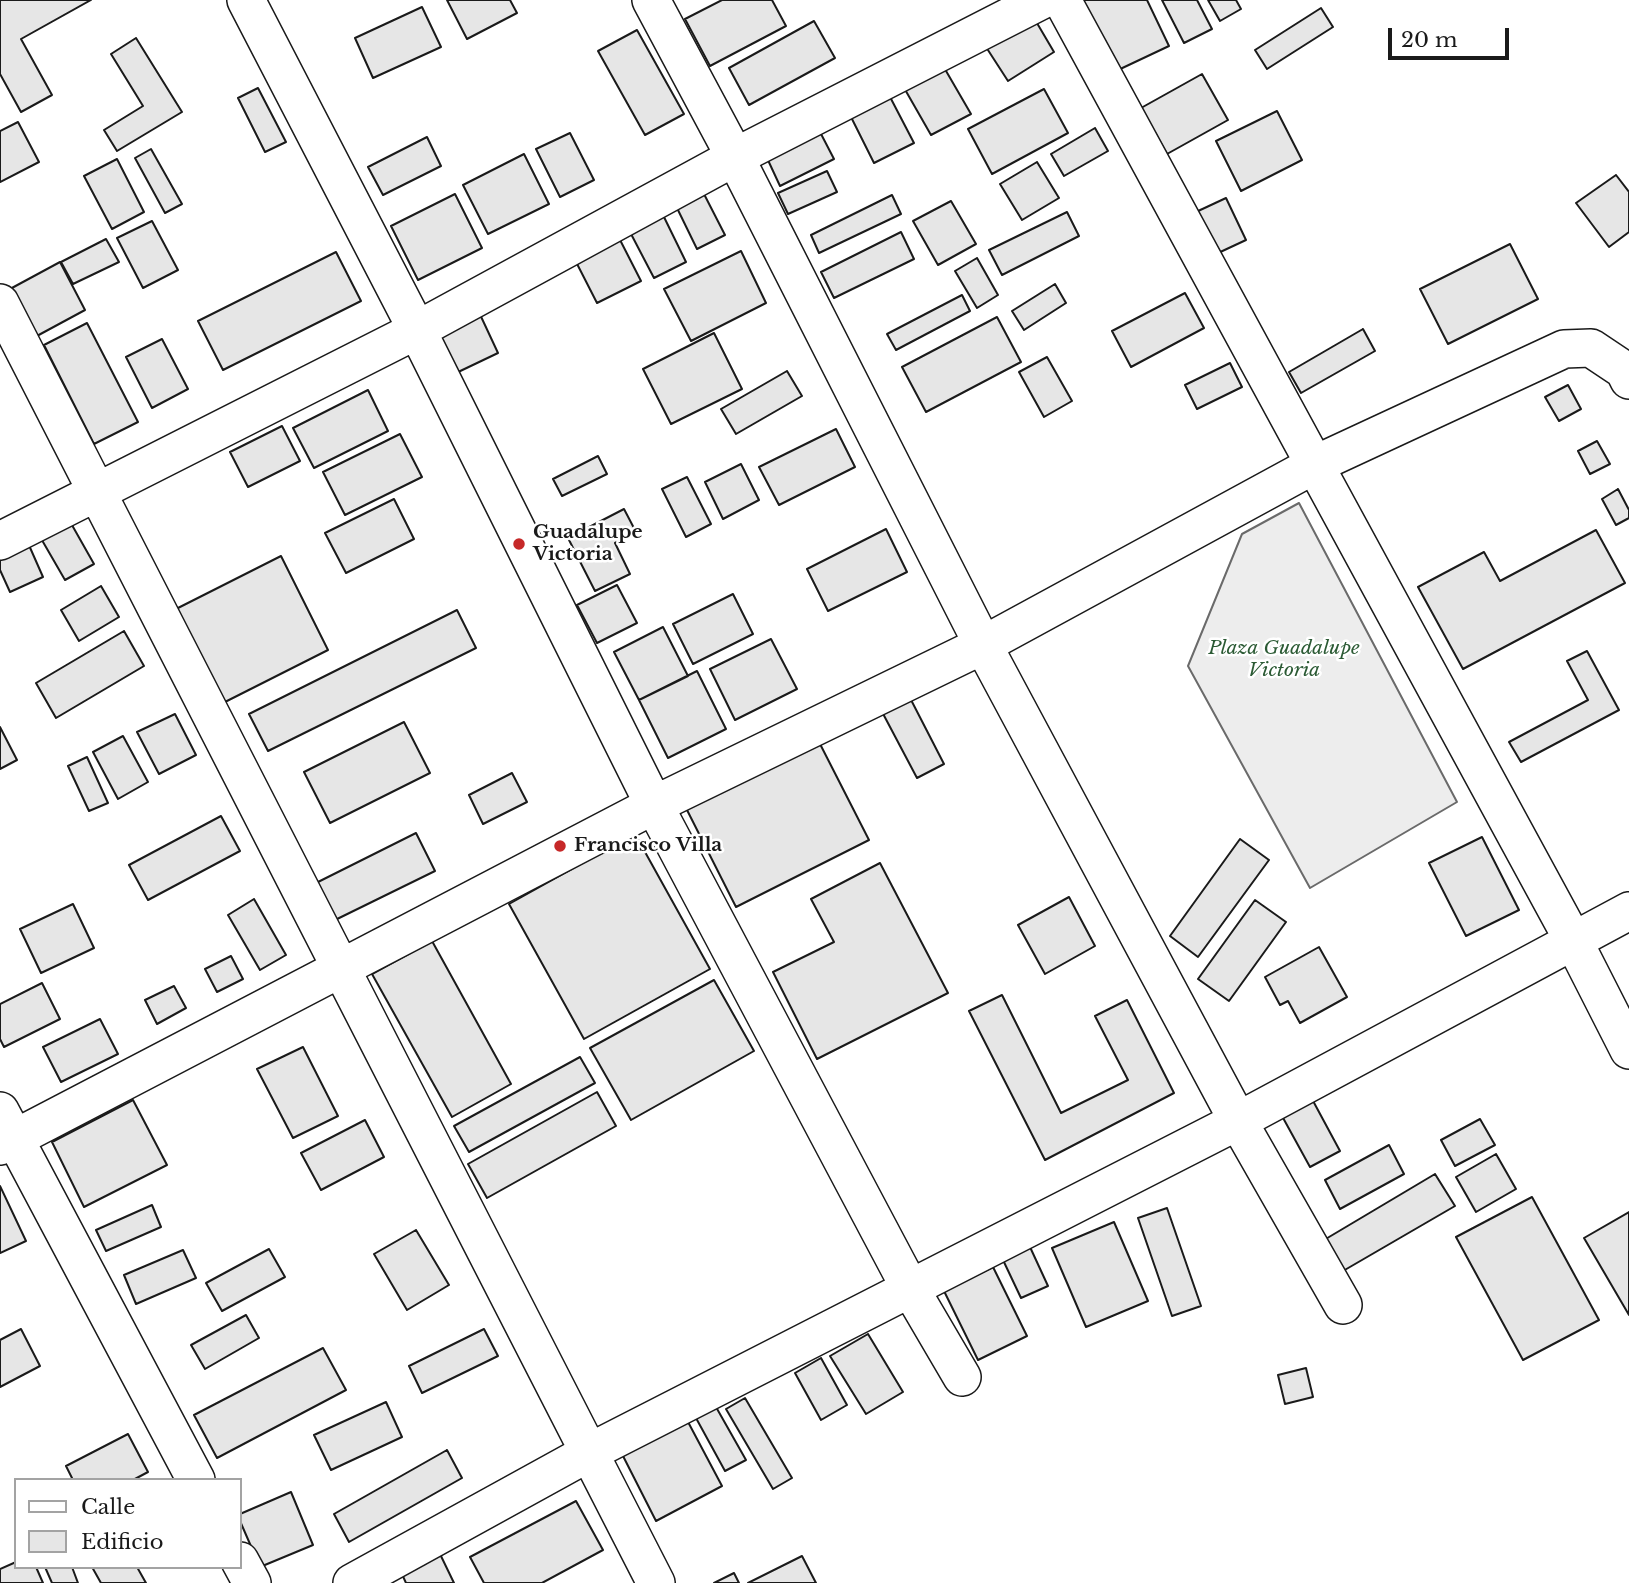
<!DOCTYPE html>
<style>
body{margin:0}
#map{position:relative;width:1629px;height:1583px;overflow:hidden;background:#fff;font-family:"Libre Baskerville",serif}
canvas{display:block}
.legend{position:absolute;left:14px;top:1478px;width:228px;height:91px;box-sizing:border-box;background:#fff;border:2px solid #a3a3a3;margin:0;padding:9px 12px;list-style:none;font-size:21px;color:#1a1a1a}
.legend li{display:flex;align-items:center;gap:14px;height:35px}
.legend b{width:35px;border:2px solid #a3a3a3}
.scale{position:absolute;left:1388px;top:28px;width:121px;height:32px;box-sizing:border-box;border:4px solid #1a1a1a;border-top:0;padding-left:9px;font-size:21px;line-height:24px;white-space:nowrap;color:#1a1a1a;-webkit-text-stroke:5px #fff;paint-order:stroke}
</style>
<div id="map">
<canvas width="1629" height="1583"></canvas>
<ul class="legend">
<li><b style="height:9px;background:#fff"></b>Calle</li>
<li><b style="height:19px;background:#e6e6e6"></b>Edificio</li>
</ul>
<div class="scale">20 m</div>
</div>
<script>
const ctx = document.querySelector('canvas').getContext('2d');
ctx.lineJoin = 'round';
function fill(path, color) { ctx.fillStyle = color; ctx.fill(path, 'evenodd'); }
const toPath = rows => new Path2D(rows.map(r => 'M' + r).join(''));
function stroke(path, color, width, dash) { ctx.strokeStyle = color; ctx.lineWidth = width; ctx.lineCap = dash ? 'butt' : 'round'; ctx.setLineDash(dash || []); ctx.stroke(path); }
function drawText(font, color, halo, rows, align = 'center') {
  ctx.font = font + ' "Libre Baskerville",serif'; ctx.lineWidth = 5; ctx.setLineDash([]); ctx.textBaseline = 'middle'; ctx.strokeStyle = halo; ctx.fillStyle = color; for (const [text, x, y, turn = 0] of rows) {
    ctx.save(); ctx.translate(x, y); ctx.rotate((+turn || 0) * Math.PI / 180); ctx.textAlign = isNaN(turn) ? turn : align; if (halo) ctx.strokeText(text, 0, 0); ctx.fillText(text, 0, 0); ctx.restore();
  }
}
const built = toPath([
 [1299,503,1457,802,1310,888,1188,666,1242,534,1299,503]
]);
fill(built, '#ededed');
stroke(built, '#6a6a6a', 2);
const building = toPath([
 [0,0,91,0,21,39,52,95,21,112,0,74,0,0],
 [447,0,510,0,517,13,467,39,447,0],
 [722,0,772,0,786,26,710,66,685,19,722,0],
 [1080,0,1147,0,1169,46,1116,71,1080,0],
 [1162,0,1197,0,1212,29,1184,43,1162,0],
 [1208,0,1236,0,1241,9,1220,21,1208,0],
 [422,7,441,47,373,78,355,38,422,7],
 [1321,8,1333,27,1267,69,1255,50,1321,8],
 [1034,18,1054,52,1008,81,986,47,1034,18],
 [814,21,835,58,749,105,729,68,814,21],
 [637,30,684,114,645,135,598,51,637,30],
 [136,38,182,112,117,151,104,130,143,106,111,54,136,38],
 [942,64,971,114,931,135,903,86,942,64],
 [1202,74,1228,120,1167,154,1141,108,1202,74],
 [258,88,286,142,265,152,238,98,258,88],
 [1044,89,1068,133,992,174,968,129,1044,89],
 [889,95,914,143,874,163,850,115,889,95],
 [1277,111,1302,160,1241,191,1216,141,1277,111],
 [18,122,39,162,0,182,0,131,18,122],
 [1095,128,1108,151,1064,176,1051,154,1095,128],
 [820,132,834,159,780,186,767,158,820,132],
 [570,133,594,180,560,197,536,149,570,133],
 [427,137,441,166,383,195,368,167,427,137],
 [151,149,182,204,165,213,135,158,151,149],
 [524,154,549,204,488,234,463,185,524,154],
 [117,159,144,212,112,229,84,176,117,159],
 [1037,162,1059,198,1022,220,1000,184,1037,162],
 [827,171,837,192,788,214,778,193,827,171],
 [1616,175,1629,192,1629,232,1609,247,1576,203,1616,175],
 [455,194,482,248,418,280,391,226,455,194],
 [704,194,725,235,697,249,677,208,704,194],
 [892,195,901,214,819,253,811,235,892,195],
 [1226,198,1246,240,1216,254,1196,212,1226,198],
 [951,201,976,244,938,265,913,221,951,201],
 [1067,212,1079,236,1002,275,989,250,1067,212],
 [663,215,686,262,654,278,630,232,663,215],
 [152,221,178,270,143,288,117,238,152,221],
 [901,232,914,259,834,298,821,272,901,232],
 [617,234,641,281,597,303,573,256,617,234],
 [106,239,119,262,73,284,61,262,106,239],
 [1510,244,1538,299,1448,344,1420,289,1510,244],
 [741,251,766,303,691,341,664,289,741,251],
 [336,252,361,301,223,370,198,321,336,252],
 [977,258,998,295,977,308,955,271,977,258],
 [60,262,85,310,35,337,10,289,60,262],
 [1055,284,1066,303,1024,330,1012,311,1055,284],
 [1185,293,1204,328,1131,367,1112,331,1185,293],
 [962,295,970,311,896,350,887,334,962,295],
 [477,308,498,353,454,374,432,330,477,308],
 [997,317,1021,362,926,412,902,367,997,317],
 [87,323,138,422,94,444,44,345,87,323],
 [1363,329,1375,351,1301,393,1289,372,1363,329],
 [714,333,742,389,671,424,643,369,714,333],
 [162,339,188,389,152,408,126,357,162,339],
 [1047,357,1072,401,1044,417,1019,372,1047,357],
 [1230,363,1242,387,1197,409,1185,385,1230,363],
 [787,371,802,396,736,434,721,409,787,371],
 [1568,385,1581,409,1559,421,1545,397,1568,385],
 [368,390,388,431,314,468,293,428,368,390],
 [282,426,300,461,248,487,230,452,282,426],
 [836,429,855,467,779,505,759,467,836,429],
 [400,434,422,477,345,515,323,472,400,434],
 [1597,441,1610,464,1590,474,1578,451,1597,441],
 [598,456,607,474,562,496,553,479,598,456],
 [741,464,759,500,723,519,705,482,741,464],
 [687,477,711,524,686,537,662,489,687,477],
 [1618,489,1629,510,1629,518,1616,525,1602,499,1618,489],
 [394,499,414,539,346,573,325,533,394,499],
 [624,509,636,532,615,543,630,574,595,591,568,538,624,509],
 [68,518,94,564,65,580,39,535,68,518],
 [886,529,907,572,828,611,807,569,886,529],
 [1596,530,1625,583,1463,669,1418,587,1484,552,1500,581,1596,530],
 [28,543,43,577,10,592,0,570,0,556,28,543],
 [281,556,328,650,221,704,174,610,281,556],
 [617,585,637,623,597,643,577,605,617,585],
 [101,586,119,617,79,641,61,610,101,586],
 [733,594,753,634,693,664,673,624,733,594],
 [457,610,476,648,268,751,249,714,457,610],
 [663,627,688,676,639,700,614,652,663,627],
 [124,631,144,666,56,718,36,683,124,631],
 [771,639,797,689,735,720,710,669,771,639],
 [1587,651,1619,710,1521,762,1509,742,1588,700,1567,661,1587,651],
 [697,671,726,729,668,758,639,700,697,671],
 [908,694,944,764,917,778,880,708,908,694],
 [175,714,196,755,159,774,137,732,175,714],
 [404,722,430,773,330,823,304,772,404,722],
 [0,727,17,760,0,769,0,727],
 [123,736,148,782,118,799,93,752,123,736],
 [818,740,869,840,736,907,686,808,818,740],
 [87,757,108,803,89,811,68,766,87,757],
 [512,773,527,802,483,824,469,795,512,773],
 [221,816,240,851,148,900,129,865,221,816],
 [416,833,435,871,331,922,312,885,416,833],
 [635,834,710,969,584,1039,509,904,635,834],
 [1482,837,1519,910,1466,936,1429,863,1482,837],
 [1240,839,1269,860,1198,957,1170,936,1240,839],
 [880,863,948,993,817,1059,773,972,834,942,811,899,880,863],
 [1069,897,1095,946,1045,974,1018,925,1069,897],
 [254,899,286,955,260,970,228,915,254,899],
 [1255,900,1286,922,1229,1001,1198,979,1255,900],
 [73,904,94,948,41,973,20,929,73,904],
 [432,941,511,1084,452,1117,372,974,432,941],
 [1319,947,1347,997,1300,1023,1288,1001,1280,1005,1265,977,1319,947],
 [231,956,243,979,217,992,205,969,231,956],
 [714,980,754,1051,631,1120,590,1048,714,980],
 [42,983,60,1019,4,1047,0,1039,0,1004,42,983],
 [174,986,186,1008,157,1024,145,1000,174,986],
 [1002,995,1061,1113,1128,1080,1095,1016,1127,1000,1174,1093,1045,1160,969,1011,1002,995],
 [100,1019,118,1054,61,1082,43,1047,100,1019],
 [303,1047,338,1116,293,1138,257,1069,303,1047],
 [580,1057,595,1083,469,1152,454,1126,580,1057],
 [597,1092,616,1126,487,1198,468,1164,597,1092],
 [1312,1099,1340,1151,1310,1167,1282,1116,1312,1099],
 [133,1100,167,1165,84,1207,52,1142,133,1100],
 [1480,1119,1495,1145,1455,1166,1441,1140,1480,1119],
 [365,1120,384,1157,321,1190,301,1153,365,1120],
 [1389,1145,1404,1174,1340,1209,1325,1180,1389,1145],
 [1496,1154,1516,1189,1476,1212,1456,1177,1496,1154],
 [1435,1174,1455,1206,1343,1271,1324,1240,1435,1174],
 [0,1186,26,1241,0,1253,0,1186],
 [1532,1197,1599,1320,1523,1360,1456,1237,1532,1197],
 [152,1205,161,1227,106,1251,96,1230,152,1205],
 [1167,1208,1201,1306,1172,1316,1138,1218,1167,1208],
 [1629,1212,1629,1315,1584,1238,1629,1212],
 [1114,1222,1148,1301,1086,1327,1052,1248,1114,1222],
 [416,1230,449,1285,407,1310,374,1254,416,1230],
 [1030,1247,1048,1286,1021,1298,1003,1260,1030,1247],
 [269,1249,285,1277,222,1311,206,1283,269,1249],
 [183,1250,196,1278,136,1304,124,1275,183,1250],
 [993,1267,1027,1336,978,1360,944,1291,993,1267],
 [246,1315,259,1338,205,1369,191,1345,246,1315],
 [21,1329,40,1366,0,1387,0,1340,21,1329],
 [484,1329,498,1356,422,1393,409,1366,484,1329],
 [868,1334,903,1392,866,1414,830,1356,868,1334],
 [323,1348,346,1390,217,1458,194,1415,323,1348],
 [821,1358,847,1405,821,1420,795,1373,821,1358],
 [1306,1368,1313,1397,1285,1404,1278,1375,1306,1368],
 [745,1398,792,1478,773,1489,726,1409,745,1398],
 [386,1402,402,1437,331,1470,314,1435,386,1402],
 [716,1407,746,1460,725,1471,696,1418,716,1407],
 [687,1420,722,1486,656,1521,622,1454,687,1420],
 [128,1434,148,1472,133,1480,73,1480,66,1466,128,1434],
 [447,1450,462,1478,349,1542,334,1514,447,1450],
 [291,1492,313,1545,260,1567,240,1521,240,1514,291,1492],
 [576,1501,603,1550,542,1583,484,1583,470,1557,576,1501],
 [440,1554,454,1583,406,1583,401,1572,440,1554],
 [802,1556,816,1583,748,1583,802,1556],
 [16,1562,16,1567,36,1567,43,1583,0,1583,0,1569,16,1562],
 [45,1567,72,1567,78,1583,52,1583,45,1567],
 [92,1567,137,1567,146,1583,101,1583,92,1567],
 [734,1573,739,1583,714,1583,734,1573]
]);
fill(building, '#e6e6e6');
stroke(building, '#1a1a1a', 2);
const street = toPath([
 [246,0,417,330,654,805,911,1290,962,1377],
 [651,0,735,157,983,645,1238,1121,1343,1305],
 [1062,0,1573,940,1629,1050],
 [0,303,656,1583],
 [0,541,417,330,735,157,1042,0],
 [0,1111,196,1480],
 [0,1146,654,805,983,645,1314,465,1564,349,1591,348,1624,370,1629,380],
 [240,1561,252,1583],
 [352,1583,590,1452,1238,1121,1629,911]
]);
stroke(street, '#1a1a1a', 40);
stroke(street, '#fff', 37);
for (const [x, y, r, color] of [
 [519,544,7,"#c62828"],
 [560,846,7,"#c62828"]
]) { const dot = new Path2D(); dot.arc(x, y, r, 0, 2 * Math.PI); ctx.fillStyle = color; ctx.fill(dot); stroke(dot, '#fff', 2.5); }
drawText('bold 19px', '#1a1a1a', '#fff', [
 ["Guadalupe",533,533],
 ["Victoria",533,555],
 ["Francisco Villa",574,846]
], 'left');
drawText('italic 19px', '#2b5a34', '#fff', [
 ["Plaza Guadalupe",1284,649],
 ["Victoria",1284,671]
]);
</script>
